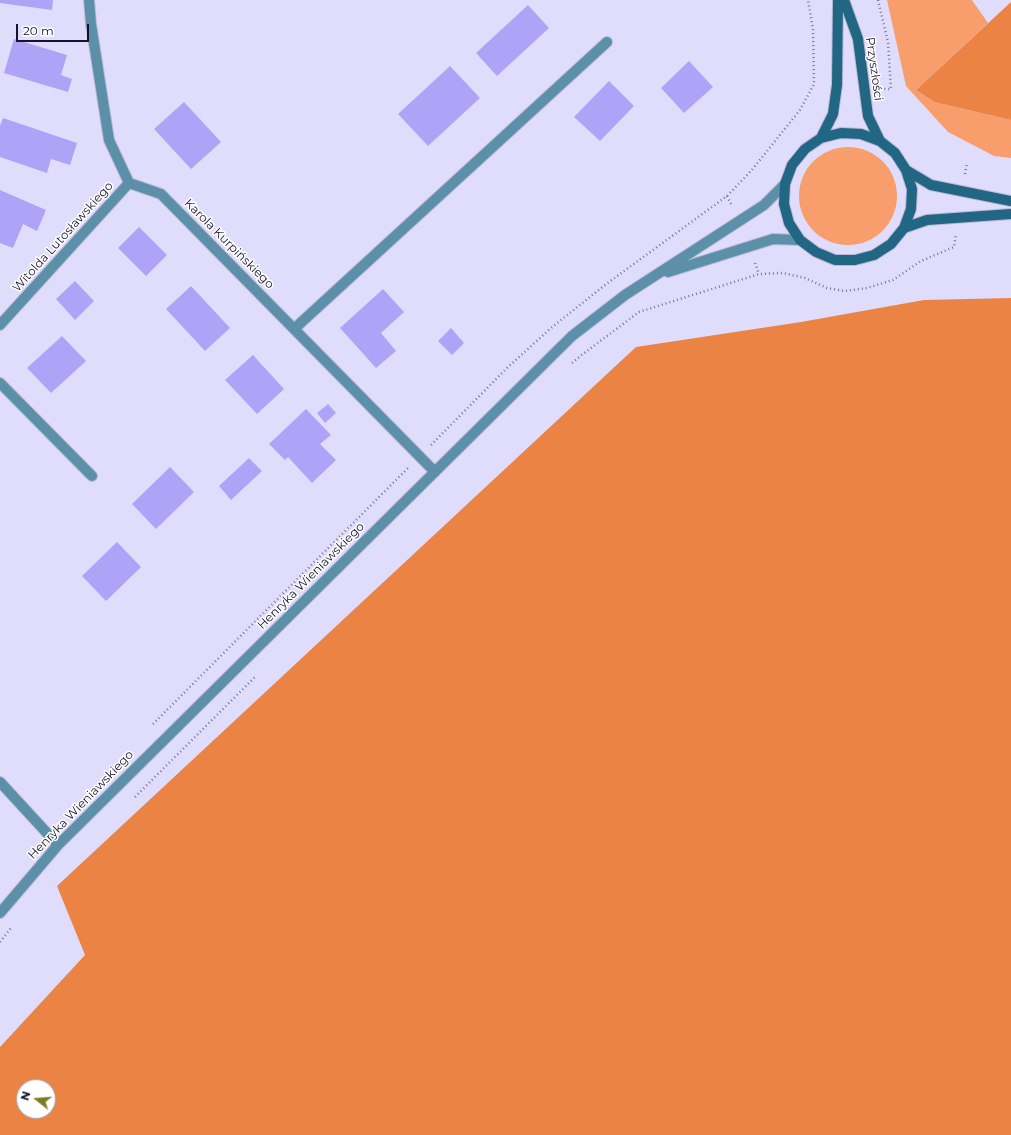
<!DOCTYPE html>
<meta charset="utf-8">
<style>
body{margin:0}
#map{position:relative;width:1011px;height:1135px;overflow:hidden;background:#e0ddfc;font-family:Montserrat,sans-serif}
canvas{display:block}
.north{position:absolute;left:16px;top:1079px;width:40px;height:40px;box-sizing:border-box;background:#fff;border:1px solid #a2a0ab;border-radius:50%;rotate:287deg;font-size:11px;font-weight:700;line-height:16px;text-align:center;color:#17122d}
.north::after{content:'';display:block;margin:auto;width:14px;height:18px;background:#7d7d25;clip-path:polygon(50% 0,100% 100%,50% 72%,0 100%)}
.scale{position:absolute;left:16px;top:24px;width:73px;height:18px;box-sizing:border-box;border:2px solid #17122d;border-top:0;padding-left:5px;font-size:12px;line-height:14px;white-space:nowrap;color:#17122d;-webkit-text-stroke:3px #fff;paint-order:stroke}
</style>
<div id="map">
<canvas width="1011" height="1135"></canvas>
<div class="north">N</div>
<div class="scale">20 m</div>
</div>
<script>
const ctx = document.querySelector('canvas').getContext('2d');
ctx.lineJoin = 'round';
function fill(path, color) { ctx.fillStyle = color; ctx.fill(path, 'evenodd'); }
const toPath = rows => new Path2D(rows.map(r => 'M' + r).join(''));
function stroke(path, color, width, dash) { ctx.strokeStyle = color; ctx.lineWidth = width; ctx.lineCap = dash ? 'butt' : 'round'; ctx.setLineDash(dash || []); ctx.stroke(path); }
function drawText(font, color, halo, rows, align = 'center') {
  ctx.font = font + ' Montserrat,sans-serif'; ctx.lineWidth = 3; ctx.setLineDash([]); ctx.textBaseline = 'middle'; ctx.strokeStyle = halo; ctx.fillStyle = color; for (const [text, x, y, turn = 0] of rows) {
    ctx.save(); ctx.translate(x, y); ctx.rotate((+turn || 0) * Math.PI / 180); ctx.textAlign = isNaN(turn) ? turn : align; if (halo) ctx.strokeText(text, 0, 0); ctx.fillText(text, 0, 0); ctx.restore();
  }
}
fill(toPath([
 [887,0,972,0,988,23,916,90,934,102,1011,120,1011,158,994,156,948,132,906,86],
 '799 196a49 49 0 1 1 98 0a49 49 0 1 1-98 0Z'
]), '#f79e6c');
fill(toPath([
 [1011,2,1011,120,934,102,916,90],
 [1011,298,1011,1135,0,1135,0,1047,85,955,57,886,636,347,801,322,924,300],
 [24,1087,48,1087,48,1111,24,1111]
]), '#eb8345');
fill(toPath([
 [0,0,53,0,52,10,0,3],
 [528,5,549,28,497,76,476,53],
 [14,39,67,55,61,75,72,79,68,92,4,73],
 [689,61,713,87,684,113,661,88],
 [450,66,480,98,428,146,398,114],
 [609,81,634,106,600,141,574,117],
 [184,102,221,142,191,169,154,129],
 [3,118,77,143,70,165,51,159,47,173,0,157,0,126],
 [0,190,46,210,37,231,23,224,13,248,0,243],
 [139,227,167,255,146,276,118,248],
 [75,281,94,301,75,320,56,299],
 [191,286,230,328,205,351,166,309],
 [383,289,404,312,381,333,396,351,376,368,340,328],
 [451,328,464,343,452,355,438,341],
 [62,336,86,361,51,393,27,368],
 [253,355,284,389,257,414,225,380],
 [328,404,336,413,325,423,317,413],
 [306,409,331,435,320,444,336,460,312,483,288,457,285,460,269,444],
 [249,458,262,471,231,500,219,486],
 [170,467,194,492,156,529,132,504],
 [117,542,141,567,106,601,82,576]
]), '#afa3f7');
const street = toPath([
 [89,0,91,24,109,140,129,183,161,194,435,472],
 [668,272,773,239,800,240],
 [0,325,129,183],
 [294,329,607,42],
 [0,383,92,476],
 [0,782,58,845],
 [0,913,58,845,572,336,625,295,764,205,785,184]
]);
const secondary = toPath([
 [844,0,858,39,868,116,880,141,895,153,906,170,912,189,911,209,904,228,891,244,874,255,855,260,835,260,816,252,800,240,789,223,784,204,785,184,792,165,805,149,821,138,841,133,861,134,880,141],
 [821,138,833,114,837,85,838,0],
 [906,170,931,185,1011,201],
 [904,228,927,220,1011,214]
]);
stroke(street, '#bcb8d7', 12);
stroke(secondary, '#bcb8d7', 12);
stroke(toPath([
 [878,0,888,42,891,89,882,89],
 [965,174,967,163],
 [727,196,732,206],
 [755,263,759,274],
 [572,363,583,354,639,312,759,274,783,273,805,278,827,288,845,291,867,288,893,280,921,261,954,247,956,234],
 [431,445,507,368,551,328,605,285,727,196,751,171,800,110,814,84,813,29,808,0],
 [153,724,408,468],
 [135,797,256,676],
 [0,942,11,928]
]), '#7a7693', 2.5, [1, 3]);
stroke(street, '#5b90a8', 10);
stroke(secondary, '#216682', 10);
drawText('12px', '#17122d', '#fff', [
 ["Przyszłości",874,69,82],
 ["Witolda Lutosławskiego",63,237,-48],
 ["Karola Kurpińskiego",229,244,45],
 ["Henryka Wieniawskiego",311,576,-45],
 ["Henryka Wieniawskiego",81,805,-46]
]);
</script>
